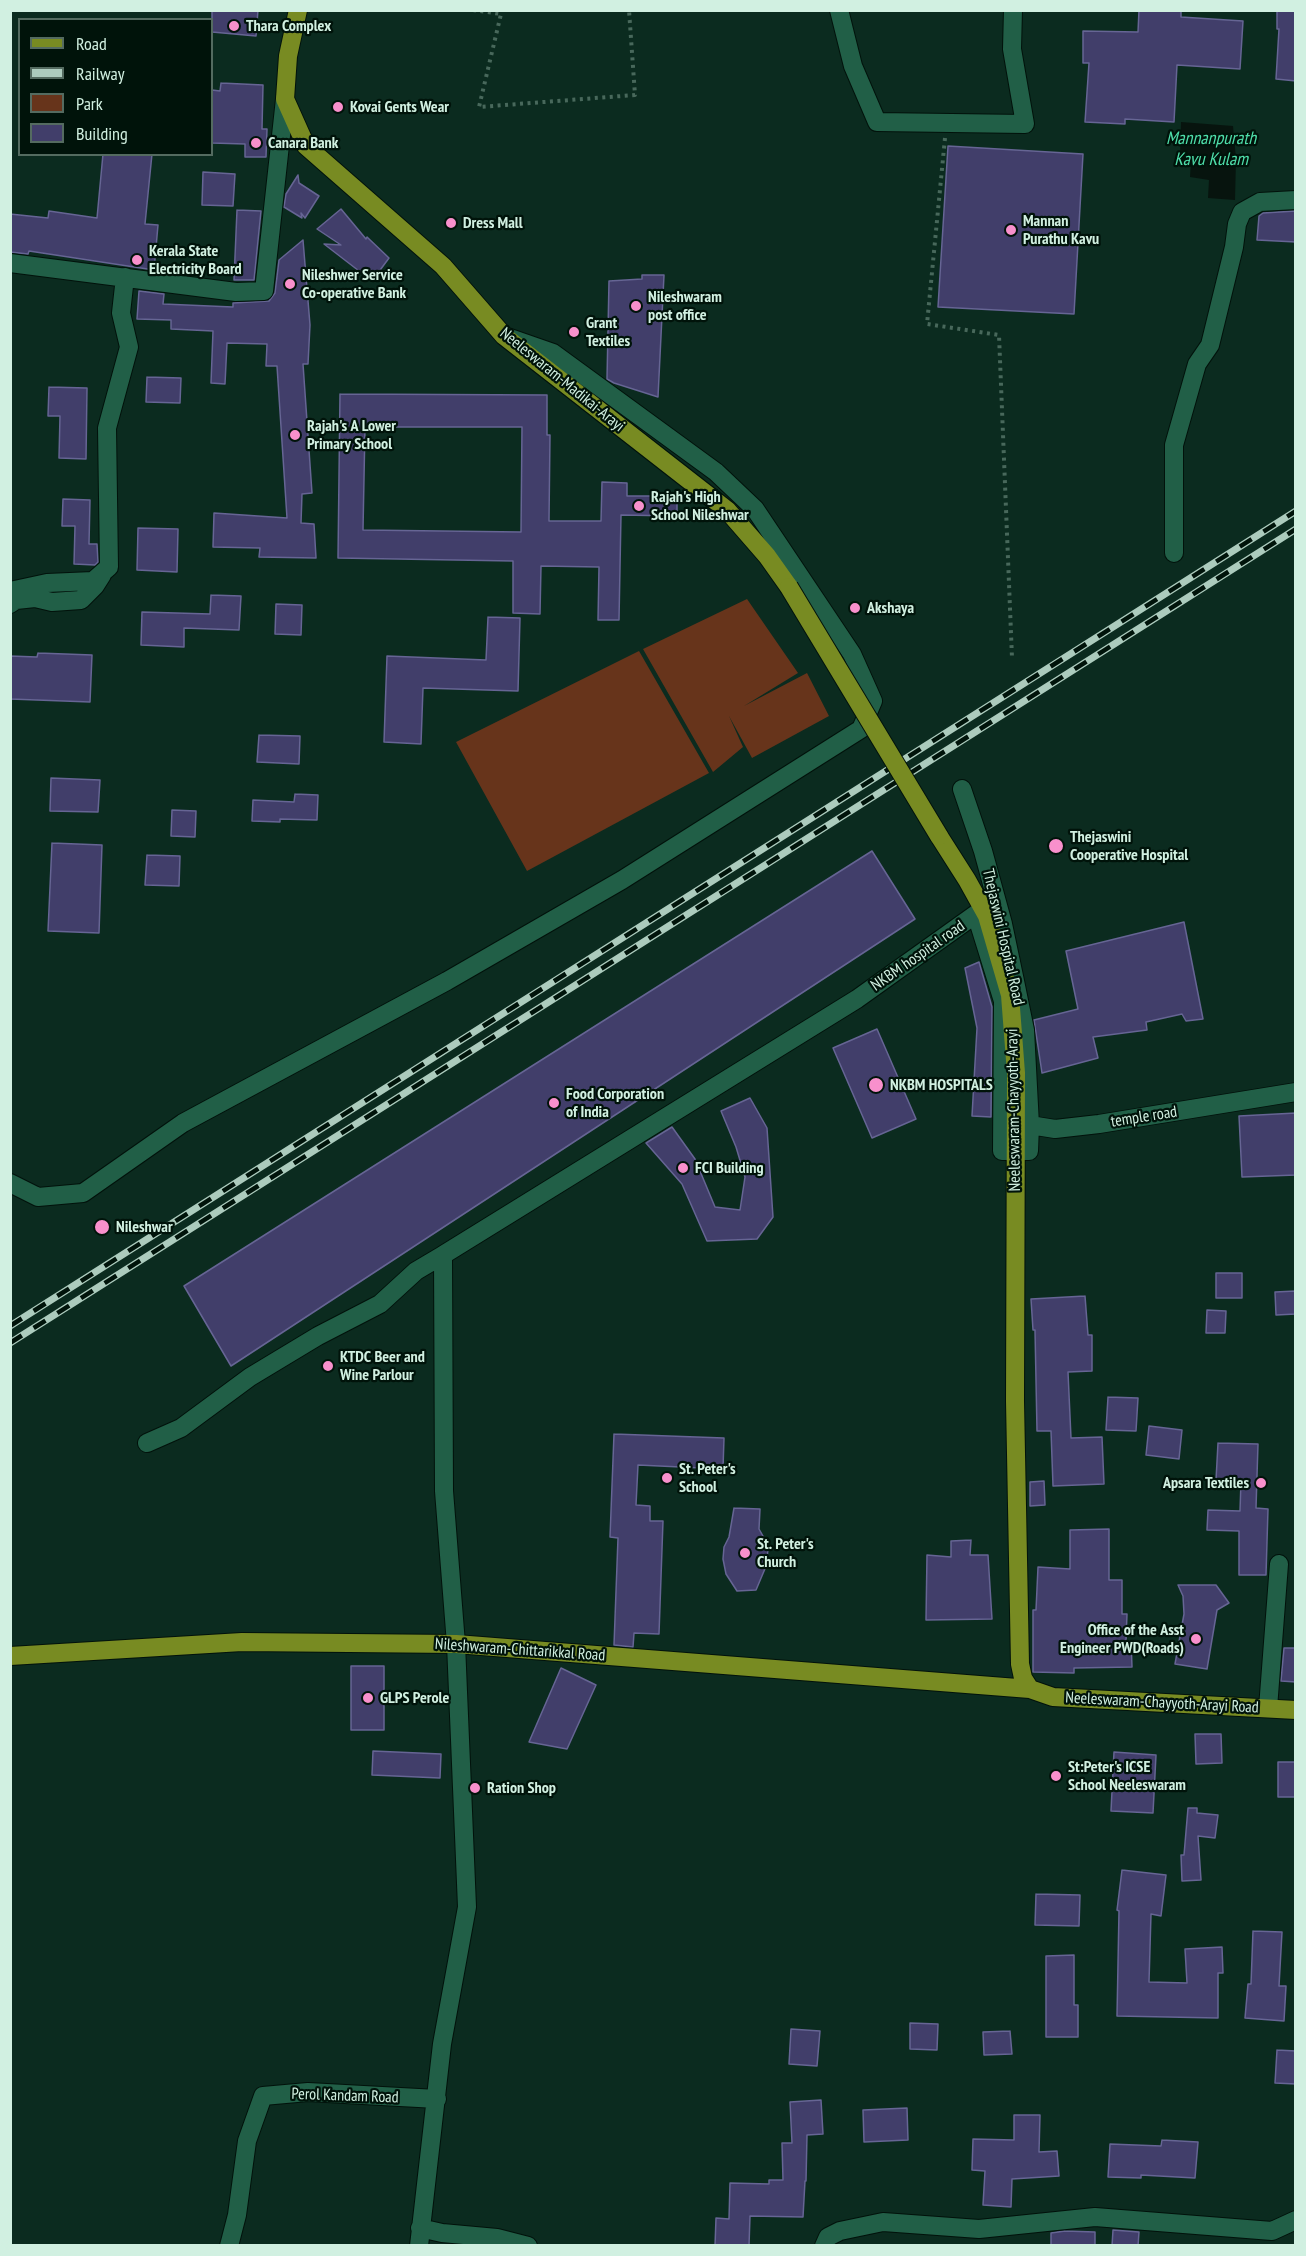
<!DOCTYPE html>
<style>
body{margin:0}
#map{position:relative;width:1306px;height:2256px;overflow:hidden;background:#0b2b1f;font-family:"PT Sans Narrow",sans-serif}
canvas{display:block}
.frame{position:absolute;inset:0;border:12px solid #d1f0e1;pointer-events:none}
.legend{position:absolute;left:18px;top:18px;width:195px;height:138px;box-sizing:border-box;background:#00130a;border:2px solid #546b60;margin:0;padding:8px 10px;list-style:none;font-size:18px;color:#d1f0e1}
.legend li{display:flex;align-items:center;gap:12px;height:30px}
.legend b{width:30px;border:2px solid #546b60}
</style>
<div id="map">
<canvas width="1306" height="2256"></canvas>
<div class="frame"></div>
<ul class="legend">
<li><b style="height:8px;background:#788b22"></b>Road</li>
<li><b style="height:8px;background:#accbbd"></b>Railway</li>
<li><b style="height:16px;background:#67341b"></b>Park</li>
<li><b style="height:16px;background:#413e6a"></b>Building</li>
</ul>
</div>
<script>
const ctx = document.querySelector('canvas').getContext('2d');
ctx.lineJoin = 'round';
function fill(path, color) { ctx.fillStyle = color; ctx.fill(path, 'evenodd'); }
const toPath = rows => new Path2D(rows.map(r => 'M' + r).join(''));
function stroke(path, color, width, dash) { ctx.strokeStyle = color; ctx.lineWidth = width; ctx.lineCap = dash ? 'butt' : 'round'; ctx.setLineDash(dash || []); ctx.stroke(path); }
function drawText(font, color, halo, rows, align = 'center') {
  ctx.font = font + ' "PT Sans Narrow",sans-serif'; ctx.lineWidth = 4.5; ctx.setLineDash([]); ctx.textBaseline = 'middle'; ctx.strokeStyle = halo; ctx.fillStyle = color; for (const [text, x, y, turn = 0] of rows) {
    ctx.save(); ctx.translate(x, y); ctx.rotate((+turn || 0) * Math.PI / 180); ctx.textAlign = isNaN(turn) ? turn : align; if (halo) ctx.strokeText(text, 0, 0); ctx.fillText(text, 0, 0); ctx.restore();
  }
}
fill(toPath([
 [747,599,798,673,744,706,807,673,829,716,752,758,729,716,743,747,713,772,643,649],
 [639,651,709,773,527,871,456,742]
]), '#67341b');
fill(toPath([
 [1181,122,1233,126,1236,159,1235,200,1208,198,1209,180,1190,177,1191,162,1180,160]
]), '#07140e');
const building = toPath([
 [212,10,258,10,256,36,212,32,212,10],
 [1139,10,1181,10,1181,17,1243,21,1240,69,1177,65,1174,122,1125,119,1125,124,1085,122,1089,63,1083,63,1083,31,1138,32,1139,10],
 [1277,10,1296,10,1296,81,1276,79,1279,29,1277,29,1277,10],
 [221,83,263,85,262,129,267,129,266,157,245,157,245,144,212,143,212,90,220,91,221,83],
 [948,146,1083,154,1074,314,938,307,948,146],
 [103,154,152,154,145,224,158,225,154,270,29,251,28,254,10,252,10,214,48,218,49,211,97,218,103,154],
 [203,172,235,174,233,206,202,205,203,172],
 [298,175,299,183,319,196,305,218,301,213,302,218,284,207,286,194,298,175],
 [341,209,366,239,367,237,389,258,372,281,324,244,341,245,317,229,341,209],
 [237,210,261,211,254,280,234,280,237,210],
 [1296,211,1296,242,1257,240,1259,216,1263,213,1296,211],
 [303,240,310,325,308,364,303,364,312,493,302,494,301,523,314,524,316,558,259,557,260,548,213,547,214,513,287,518,277,366,266,366,267,344,227,343,225,384,211,383,213,331,171,329,171,320,137,319,139,291,164,294,163,304,233,307,233,303,269,301,275,293,279,260,303,240],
 [642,275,664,275,658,397,614,383,607,379,609,281,642,279,642,275],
 [147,377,181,378,180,403,146,402,147,377],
 [49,387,87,388,86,459,59,458,60,416,48,416,49,387],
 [340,394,547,395,547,435,550,435,549,521,601,521,602,482,627,483,627,496,677,496,677,516,621,515,619,620,598,620,599,567,541,566,540,614,513,613,513,561,338,558,340,394],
 [365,427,522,427,521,532,363,530,365,427],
 [63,499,90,500,89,544,97,544,98,562,95,565,74,564,75,526,62,526,63,499],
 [138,528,178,529,177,572,137,570,138,528],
 [211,595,241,596,239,630,184,628,184,647,141,645,142,612,210,614,211,595],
 [276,604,302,605,301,635,275,634,276,604],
 [488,617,520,618,518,691,423,688,421,744,384,742,387,656,486,660,488,617],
 [38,653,92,655,90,702,10,699,10,656,37,657,38,653],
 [259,735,300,736,299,764,257,762,259,735],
 [51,778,100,780,98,812,50,811,51,778],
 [295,794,318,795,317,820,280,819,280,822,252,821,253,800,294,802,295,794],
 [172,810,196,811,195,837,171,836,172,810],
 [52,843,102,845,99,933,48,931,52,843],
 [872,851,915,919,231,1366,184,1286,872,851],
 [147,855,180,856,179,886,145,885,147,855],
 [1184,922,1203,1019,1186,1021,1182,1014,1146,1022,1147,1030,1093,1037,1098,1058,1042,1073,1034,1020,1078,1009,1066,951,1184,922],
 [979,962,992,1007,991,1117,972,1116,977,1028,965,968,979,962],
 [877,1029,916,1119,872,1138,833,1048,877,1029],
 [750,1098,767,1128,773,1217,757,1239,707,1241,682,1184,646,1143,672,1127,695,1159,715,1207,740,1210,745,1177,736,1147,721,1111,750,1098],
 [1296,1113,1296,1175,1242,1177,1239,1116,1296,1113],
 [1216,1273,1242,1273,1242,1298,1216,1298,1216,1273],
 [1296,1291,1296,1314,1276,1315,1275,1292,1296,1291],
 [1085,1296,1088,1335,1092,1335,1092,1371,1068,1372,1071,1438,1102,1437,1104,1484,1053,1486,1051,1431,1037,1431,1035,1330,1033,1330,1031,1299,1085,1296],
 [1207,1310,1226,1311,1225,1333,1206,1333,1207,1310],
 [1108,1397,1138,1398,1136,1431,1106,1430,1108,1397],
 [1149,1426,1182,1430,1179,1459,1146,1455,1149,1426],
 [614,1434,724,1438,723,1469,638,1465,636,1505,650,1506,650,1521,663,1521,659,1634,634,1633,633,1647,614,1645,618,1538,610,1537,614,1434],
 [1218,1443,1258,1444,1256,1508,1268,1509,1266,1575,1239,1575,1239,1531,1207,1530,1208,1510,1240,1511,1241,1481,1216,1480,1218,1443],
 [1044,1481,1045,1505,1030,1506,1030,1482,1044,1481],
 [734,1508,760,1509,759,1529,768,1545,767,1564,756,1590,737,1591,726,1574,723,1559,724,1547,729,1537,734,1508],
 [1109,1529,1109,1580,1122,1580,1122,1614,1127,1614,1126,1641,1131,1641,1132,1667,1074,1668,1074,1673,1033,1672,1033,1610,1036,1610,1038,1567,1070,1569,1070,1530,1109,1529],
 [971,1540,970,1555,988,1555,992,1619,926,1620,927,1555,951,1557,951,1541,971,1540],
 [1178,1585,1216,1585,1229,1603,1217,1610,1207,1669,1175,1664,1184,1614,1183,1596,1178,1585],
 [1284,1648,1296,1648,1296,1682,1281,1681,1284,1648],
 [351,1666,384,1666,384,1730,351,1730,351,1666],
 [561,1668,596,1685,567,1749,529,1742,561,1668],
 [1195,1734,1221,1734,1222,1763,1196,1764,1195,1734],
 [373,1751,441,1754,440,1778,372,1775,373,1751],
 [1114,1752,1156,1755,1153,1813,1111,1811,1114,1752],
 [1278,1762,1296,1762,1296,1797,1278,1797,1278,1762],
 [1188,1808,1197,1808,1197,1813,1218,1815,1215,1838,1198,1836,1201,1880,1182,1881,1181,1855,1184,1855,1188,1808],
 [1122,1870,1166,1875,1161,1916,1151,1914,1149,1982,1187,1983,1185,1949,1222,1947,1223,1973,1218,1973,1218,2018,1117,2016,1119,1911,1117,1910,1122,1870],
 [1036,1894,1080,1895,1079,1926,1035,1925,1036,1894],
 [1253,1931,1282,1932,1279,1986,1286,1986,1284,2021,1245,2018,1248,1984,1251,1984,1253,1931],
 [1074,1955,1074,2005,1078,2005,1078,2037,1046,2037,1046,1956,1074,1955],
 [910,2023,938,2024,937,2050,910,2049,910,2023],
 [791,2029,820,2031,817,2066,789,2064,791,2029],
 [1010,2031,1012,2054,984,2055,983,2032,1010,2031],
 [1277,2050,1296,2051,1296,2084,1275,2083,1277,2050],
 [821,2100,823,2134,807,2135,806,2181,805,2181,803,2217,750,2216,749,2246,715,2246,716,2218,729,2219,730,2183,769,2184,769,2180,783,2180,782,2143,792,2143,790,2102,821,2100],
 [907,2108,908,2140,864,2142,863,2110,907,2108],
 [1014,2115,1040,2115,1039,2152,1057,2151,1059,2176,1012,2179,1011,2207,983,2205,985,2171,972,2170,973,2139,1014,2140,1014,2115],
 [1162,2140,1198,2142,1195,2178,1141,2175,1141,2178,1108,2177,1110,2144,1161,2146,1162,2140],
 [1113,2230,1139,2232,1138,2246,1112,2246,1113,2230],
 [1065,2231,1095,2232,1095,2246,1051,2246,1051,2233,1065,2231]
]);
fill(building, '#413e6a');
stroke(building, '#666594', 1.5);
const minor = toPath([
 [839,10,853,66,877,122,1025,124,1012,49,1013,10],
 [10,263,236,292,264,291,285,99],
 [1174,553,1174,445,1197,364,1210,345,1234,247,1237,224,1242,212,1260,202,1296,200],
 [10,591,47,583,93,581,109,567,107,428,129,347,121,313,125,277],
 [10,604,16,600,35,598,52,602,81,600,95,586,102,575],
 [962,789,983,851,1003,924,1015,981,1025,1030,1030,1125],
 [10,1183,38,1197,83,1193,183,1123,447,981,622,880,861,729,873,701,852,654,755,509,716,472,553,353,507,337],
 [147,1443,181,1428,250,1377,318,1336,380,1304,416,1271,443,1255],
 [1268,1708,1279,1564],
 [420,2228,442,2233,497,2238,528,2246],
 [229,2246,237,2215,247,2141,263,2096,308,2092,437,2099],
 [419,2246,442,2044,467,1907,456,1644,444,1491,443,1255,857,999,976,914,1003,1001,1002,1151,1029,1151,1030,1125,1055,1129,1099,1124,1296,1092],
 [824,2246,828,2237,840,2231,883,2222,979,2229,1095,2217,1272,2231,1296,2220]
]);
const major = toPath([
 [298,10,288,56,285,99,306,146,443,266,504,336,727,510,767,556,789,587],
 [939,836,967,880,987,916,1010,995,1016,1073,1015,1401,1020,1664,1023,1678,1030,1689],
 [10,1656,242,1642,456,1644,1030,1689,1053,1697,1296,1710]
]);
stroke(minor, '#02120b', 20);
stroke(major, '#02120b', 20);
stroke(toPath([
 [473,10,501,14,479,107,635,95,629,10],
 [673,10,685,10],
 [945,138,927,324,999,335,1012,658]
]), '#48685b', 4, [3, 4.5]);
stroke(minor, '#215f47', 18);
stroke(major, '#788b22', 18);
const rail = toPath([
 [10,1326,1296,511],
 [10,1343,1296,529]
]);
stroke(rail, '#accbbd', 7);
stroke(rail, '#00130a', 4.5, [14]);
const majorBridge = toPath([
 [789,587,939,836]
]);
stroke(majorBridge, '#02120b', 20, []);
stroke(majorBridge, '#788b22', 18);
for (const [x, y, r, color] of [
 [234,26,6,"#f890cc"],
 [338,107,6,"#f890cc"],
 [256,143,6,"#f890cc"],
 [451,223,6,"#f890cc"],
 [1011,230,6,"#f890cc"],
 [137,260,6,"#f890cc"],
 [290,284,6,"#f890cc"],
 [636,306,6,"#f890cc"],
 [574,332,6,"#f890cc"],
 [295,435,6,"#f890cc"],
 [639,506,6,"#f890cc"],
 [855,608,6,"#f890cc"],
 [1056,846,8,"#f890cc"],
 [876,1085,8,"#f890cc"],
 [554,1103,6,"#f890cc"],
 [683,1168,6,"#f890cc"],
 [102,1227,8,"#f890cc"],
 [328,1366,6,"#f890cc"],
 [667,1478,6,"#f890cc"],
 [1261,1483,6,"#f890cc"],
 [745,1553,6,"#f890cc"],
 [1196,1639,6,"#f890cc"],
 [368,1698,6,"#f890cc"],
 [1056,1776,6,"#f890cc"],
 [475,1788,6,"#f890cc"]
]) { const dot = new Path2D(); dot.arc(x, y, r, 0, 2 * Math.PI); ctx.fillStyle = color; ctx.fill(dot); stroke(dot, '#00130a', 2); }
drawText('bold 16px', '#d1f0e1', '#00130a', [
 ["Thara Complex",246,26],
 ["Kovai Gents Wear",350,107],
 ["Canara Bank",268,143],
 ["Mannan",1023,221],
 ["Purathu Kavu",1023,239],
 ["Dress Mall",463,223],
 ["Kerala State",149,251],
 ["Electricity Board",149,269],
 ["Nileshwer Service",302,275],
 ["Co-operative Bank",302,293],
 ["Nileshwaram",648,297],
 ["post office",648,315],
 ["Grant",586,323],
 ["Textiles",586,341],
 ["Rajah's A Lower",307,426],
 ["Primary School",307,444],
 ["Rajah's High",651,497],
 ["School Nileshwar",651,515],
 ["Akshaya",867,608],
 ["Thejaswini",1070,837],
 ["Cooperative Hospital",1070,855],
 ["NKBM HOSPITALS",890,1085],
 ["Food Corporation",566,1094],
 ["of India",566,1112],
 ["FCI Building",695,1168],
 ["Nileshwar",116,1227],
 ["KTDC Beer and",340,1357],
 ["Wine Parlour",340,1375],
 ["St. Peter's",679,1469],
 ["School",679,1487],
 ["Apsara Textiles",1249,1483,"right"],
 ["St. Peter's",757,1544],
 ["Church",757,1562],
 ["Office of the Asst",1184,1630,"right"],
 ["Engineer PWD(Roads)",1184,1648,"right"],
 ["GLPS Perole",380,1698],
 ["St:Peter's ICSE",1068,1767],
 ["School Neeleswaram",1068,1785],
 ["Ration Shop",487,1788]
], 'left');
drawText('16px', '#d1f0e1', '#00130a', [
 ["Neeleswaram-Madikai-Arayi",562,380,39],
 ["Thejaswini Hospital Road",1003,937,77],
 ["NKBM hospital road",918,956,-35],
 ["Neeleswaram-Chayyoth-Arayi",1014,1110,-91],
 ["temple road",1144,1117,-9],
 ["Nileshwaram-Chittarikkal Road",520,1650,4],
 ["Neeleswaram-Chayyoth-Arayi Road",1162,1703,3],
 ["Perol Kandam Road",345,2096,2]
]);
drawText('italic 18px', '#4edeaa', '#00130a', [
 ["Mannanpurath",1211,139],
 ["Kavu Kulam",1211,160]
]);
</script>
